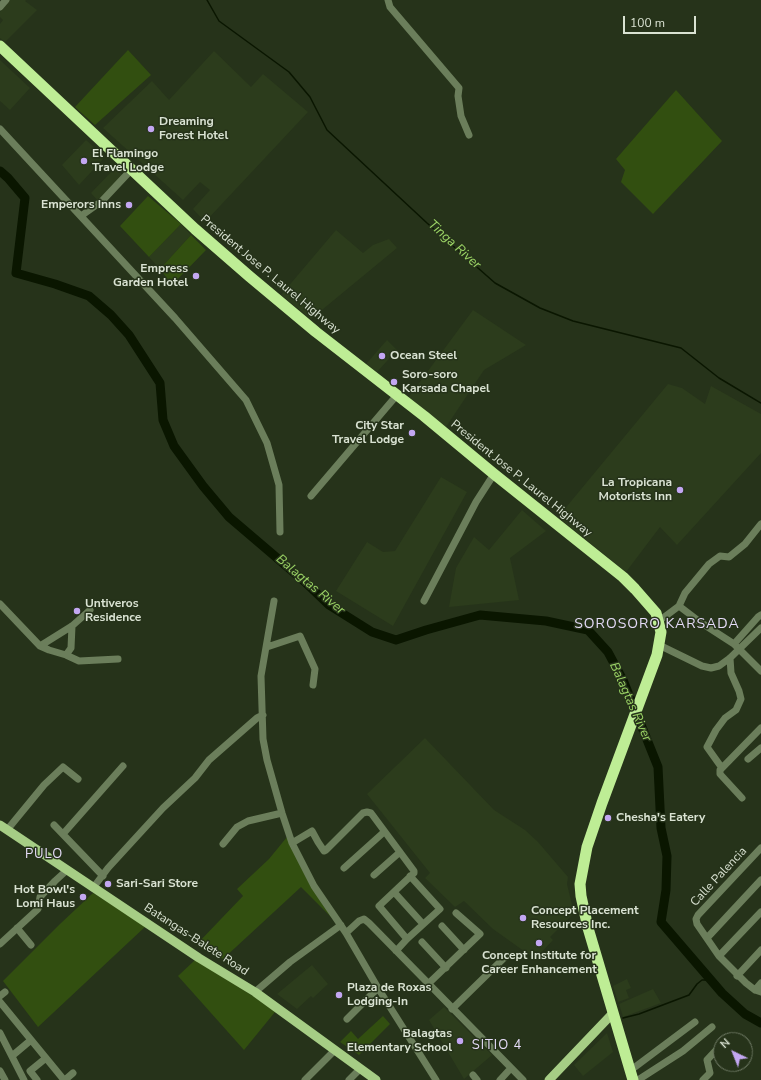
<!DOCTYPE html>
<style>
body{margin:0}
#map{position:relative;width:761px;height:1080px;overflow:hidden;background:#26331a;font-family:"Nunito Sans",sans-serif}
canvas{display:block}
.north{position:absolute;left:713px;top:1032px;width:40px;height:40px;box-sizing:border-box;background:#26331a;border:1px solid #6e7964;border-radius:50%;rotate:317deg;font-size:11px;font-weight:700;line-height:16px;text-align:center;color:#d9e2d2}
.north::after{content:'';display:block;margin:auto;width:14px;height:18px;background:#c3a7f2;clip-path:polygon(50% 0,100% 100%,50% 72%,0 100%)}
.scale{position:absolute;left:623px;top:16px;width:73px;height:18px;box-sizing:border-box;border:2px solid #d9e2d2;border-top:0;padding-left:5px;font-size:12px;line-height:14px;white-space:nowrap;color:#d9e2d2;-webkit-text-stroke:3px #26331a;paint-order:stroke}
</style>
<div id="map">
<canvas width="761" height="1080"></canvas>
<div class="north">N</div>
<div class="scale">100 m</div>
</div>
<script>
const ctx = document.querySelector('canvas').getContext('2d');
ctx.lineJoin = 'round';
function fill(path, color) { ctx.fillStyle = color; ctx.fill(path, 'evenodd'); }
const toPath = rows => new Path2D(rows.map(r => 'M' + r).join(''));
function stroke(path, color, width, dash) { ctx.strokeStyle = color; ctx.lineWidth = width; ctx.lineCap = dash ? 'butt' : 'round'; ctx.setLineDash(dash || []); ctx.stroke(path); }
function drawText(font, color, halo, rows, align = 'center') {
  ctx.font = font + ' "Nunito Sans",sans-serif'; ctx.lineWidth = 3; ctx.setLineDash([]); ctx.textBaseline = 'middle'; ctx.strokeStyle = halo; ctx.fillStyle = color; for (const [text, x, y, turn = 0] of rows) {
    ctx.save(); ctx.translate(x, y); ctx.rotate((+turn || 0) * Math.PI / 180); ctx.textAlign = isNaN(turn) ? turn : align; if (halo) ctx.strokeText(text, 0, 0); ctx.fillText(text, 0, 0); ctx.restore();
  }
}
fill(toPath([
 [10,0,26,0,25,1,37,10,5,42,0,38,0,24,3,20,0,17,0,12],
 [214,51,251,87,263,74,308,112,205,222,193,209,210,190,200,182,183,200,103,128,152,81,169,100],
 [0,60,30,88,10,110,0,101],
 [86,140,105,157,79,185,62,165],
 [115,168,123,176,99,202,91,193],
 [181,224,191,235,160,269,149,257],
 [336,230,363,253,373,245,389,239,397,248,311,319,281,295],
 [473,310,526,345,484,370,446,427,408,398],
 [387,340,397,350,377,372,366,364],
 [668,384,682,388,705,404,711,386,761,414,761,453,677,545,660,527,626,572,558,517],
 [441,477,467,492,393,626,336,591,367,542,383,552,395,551],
 [522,510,546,531,510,558,519,600,449,607,456,568,474,537,489,550],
 [425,738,494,810,525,830,538,842,568,877,567,884,574,913,550,937,553,940,535,959,493,929,464,901,455,907,425,878,430,873,367,794],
 [312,965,328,984,313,998,311,996,297,1009,277,994],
 [627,979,631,988,626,990,629,998,618,1002,613,986],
 [653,989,661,1003,623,1017,619,1004],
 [444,1007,492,1055,464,1079,429,1020],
 [607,1033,613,1052,583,1076,574,1065]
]), '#2c3c1c');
fill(toPath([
 [128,50,151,75,95,125,75,107],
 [676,90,722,141,653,214,621,182,625,170,616,159],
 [148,196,181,224,149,257,120,226],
 [191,235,206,250,172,285,160,269],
 [287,837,338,924,301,887,223,959,198,943,243,896,237,889,269,859],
 [93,893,146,926,38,1027,3,981,60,924],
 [195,960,253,996,275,1012,244,1050,178,976],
 [383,1016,390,1024,359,1055,340,1042,351,1031,358,1039]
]), '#324f10');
stroke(toPath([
 [207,0,219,21,289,72,310,97,327,130,427,223,495,283,540,308,573,321,681,348,719,378,761,403],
 [623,1018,639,1014,689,995,697,984,702,980,711,980]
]), '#0a1600', 1.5);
stroke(toPath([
 [0,171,8,178,25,198,16,273,55,284,89,296,111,315,129,335,160,383,163,420,174,446,203,486,229,517,304,581,329,605,372,632,396,640,426,630,480,615,546,621,588,630,608,652,623,680,658,767,661,828,667,856,666,890,661,922,722,993,745,1014,761,1023]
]), '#0a1600', 9);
stroke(toPath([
 [388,0,390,7,459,88,458,96,461,116,469,135],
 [0,7,6,0],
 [0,129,175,318,246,400,267,443,279,485,280,532],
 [81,216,102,201,132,169],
 [311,496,397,395],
 [274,601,261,676,263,739,267,760,282,813,292,843,314,886,346,933,378,988,436,1080],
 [424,601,476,502,494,474],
 [0,604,40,646,49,650,66,655,79,661,118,659],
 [679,606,700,622,734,644,761,671],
 [659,621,679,606,685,593,709,564,720,556,729,557,745,544,761,524],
 [734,644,758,617,761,615],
 [659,645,702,666,711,668,719,666,730,658,761,628],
 [40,646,72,626,90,610],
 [267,647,300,636,315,669,313,685],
 [66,655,71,648,72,626],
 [748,759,761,748],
 [722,768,707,747,716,730,725,718,736,710,741,699,739,691,731,673,730,658],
 [742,798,720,774,720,770,761,728],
 [54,825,103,876],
 [7,830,44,785,63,767,78,779],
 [63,834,123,766],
 [292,843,312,831,318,842,324,851,326,850,363,813,367,812,371,813,414,871,414,873,379,906,407,939],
 [223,844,237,827,248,821,282,813],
 [761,848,698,915,696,919,697,924,719,956,746,983,755,990,761,992],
 [344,868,384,832],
 [374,875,400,852],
 [93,888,108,868,163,808,195,778,209,760,257,718,263,715],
 [394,892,423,924],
 [442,926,464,950],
 [17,928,31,945],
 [346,933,359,921,364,919,369,923,523,1080],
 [707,938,761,880],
 [422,942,446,968],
 [0,944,38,909,40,897,55,881,67,870],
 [396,951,407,939,440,909,410,876],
 [719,956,761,912],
 [737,976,761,950],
 [428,984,480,934,456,913],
 [755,990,761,983],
 [255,992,290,962,341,925],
 [0,996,5,992],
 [0,1002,64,1080],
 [452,1009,504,958],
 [347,1019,378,988],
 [0,1033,24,1080],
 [12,1056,31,1040],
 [631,1070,695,1022],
 [0,1071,5,1080],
 [473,1075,477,1080],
 [37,1080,30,1071,46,1058],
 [65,1080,73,1073],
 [305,1080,335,1050],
 [349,1080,360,1069],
 [500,1080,511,1068],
 [638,1080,683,1051,712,1027],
 [703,1080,710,1073,707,1060,721,1045]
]), '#6b7e5b', 7);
stroke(toPath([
 [0,825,199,958,255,992,376,1080],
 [549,1080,613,1013]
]), '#a6cd85', 9);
stroke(toPath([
 [0,46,195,229,249,276,316,332,424,416,494,474,623,577,635,589,656,613,661,632,657,655,602,803,587,847,580,884,581,896,588,928,633,1080]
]), '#beed95', 11);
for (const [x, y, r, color] of [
 [151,129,4,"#c3a7f2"],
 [84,161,4,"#c3a7f2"],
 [129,205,4,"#c3a7f2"],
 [196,276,4,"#c3a7f2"],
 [382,356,4,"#c3a7f2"],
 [394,382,4,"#c3a7f2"],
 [412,433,4,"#c3a7f2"],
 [680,490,4,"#c3a7f2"],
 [77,611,4,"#c3a7f2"],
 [608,818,4,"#c3a7f2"],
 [108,884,4,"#c3a7f2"],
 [83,897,4,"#c3a7f2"],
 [523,918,4,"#c3a7f2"],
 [539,943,4,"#c3a7f2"],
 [339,995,4,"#c3a7f2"],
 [460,1041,4,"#c3a7f2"]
]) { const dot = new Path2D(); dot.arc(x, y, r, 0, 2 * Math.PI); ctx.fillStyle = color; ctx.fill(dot); stroke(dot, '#26331a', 1.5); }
drawText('bold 12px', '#d9e2d2', '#26331a', [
 ["Dreaming",159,122],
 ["Forest Hotel",159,136],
 ["El Flamingo",92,154],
 ["Travel Lodge",92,168],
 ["Emperors Inns",121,205,"right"],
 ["Empress",188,269,"right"],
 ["Garden Hotel",188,283,"right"],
 ["Ocean Steel",390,356],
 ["Soro-soro",402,375],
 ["Karsada Chapel",402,389],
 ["City Star",404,426,"right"],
 ["Travel Lodge",404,440,"right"],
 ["La Tropicana",672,483,"right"],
 ["Motorists Inn",672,497,"right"],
 ["Untiveros",85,604],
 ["Residence",85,618],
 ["Chesha's Eatery",616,818],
 ["Sari-Sari Store",116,884],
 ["Hot Bowl's",75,890,"right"],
 ["Lomi Haus",75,904,"right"],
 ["Concept Placement",531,911],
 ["Resources Inc.",531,925],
 ["Concept Institute for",539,956,"center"],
 ["Career Enhancement",539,970,"center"],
 ["Plaza de Roxas",347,988],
 ["Lodging-In",347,1002],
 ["Balagtas",452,1034,"right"],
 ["Elementary School",452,1048,"right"]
], 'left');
drawText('12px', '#d9e2d2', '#26331a', [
 ["President Jose P. Laurel Highway",270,275,40],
 ["President Jose P. Laurel Highway",521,479,39],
 ["Calle Palencia",719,877,-47],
 ["Batangas-Balete Road",196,940,33]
]);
drawText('italic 13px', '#9cd566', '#26331a', [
 ["Tinga River",454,245,42],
 ["Balagtas River",310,585,40],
 ["Balagtas River",630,702,66]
]);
ctx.letterSpacing = '1px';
drawText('13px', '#e6dcf9', '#26331a', [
 ["PULO",44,855],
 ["SITIO 4",497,1046]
]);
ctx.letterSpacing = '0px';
ctx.letterSpacing = '1px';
drawText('14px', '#e6dcf9', '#26331a', [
 ["SOROSORO KARSADA",657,625]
]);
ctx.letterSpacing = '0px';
</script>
